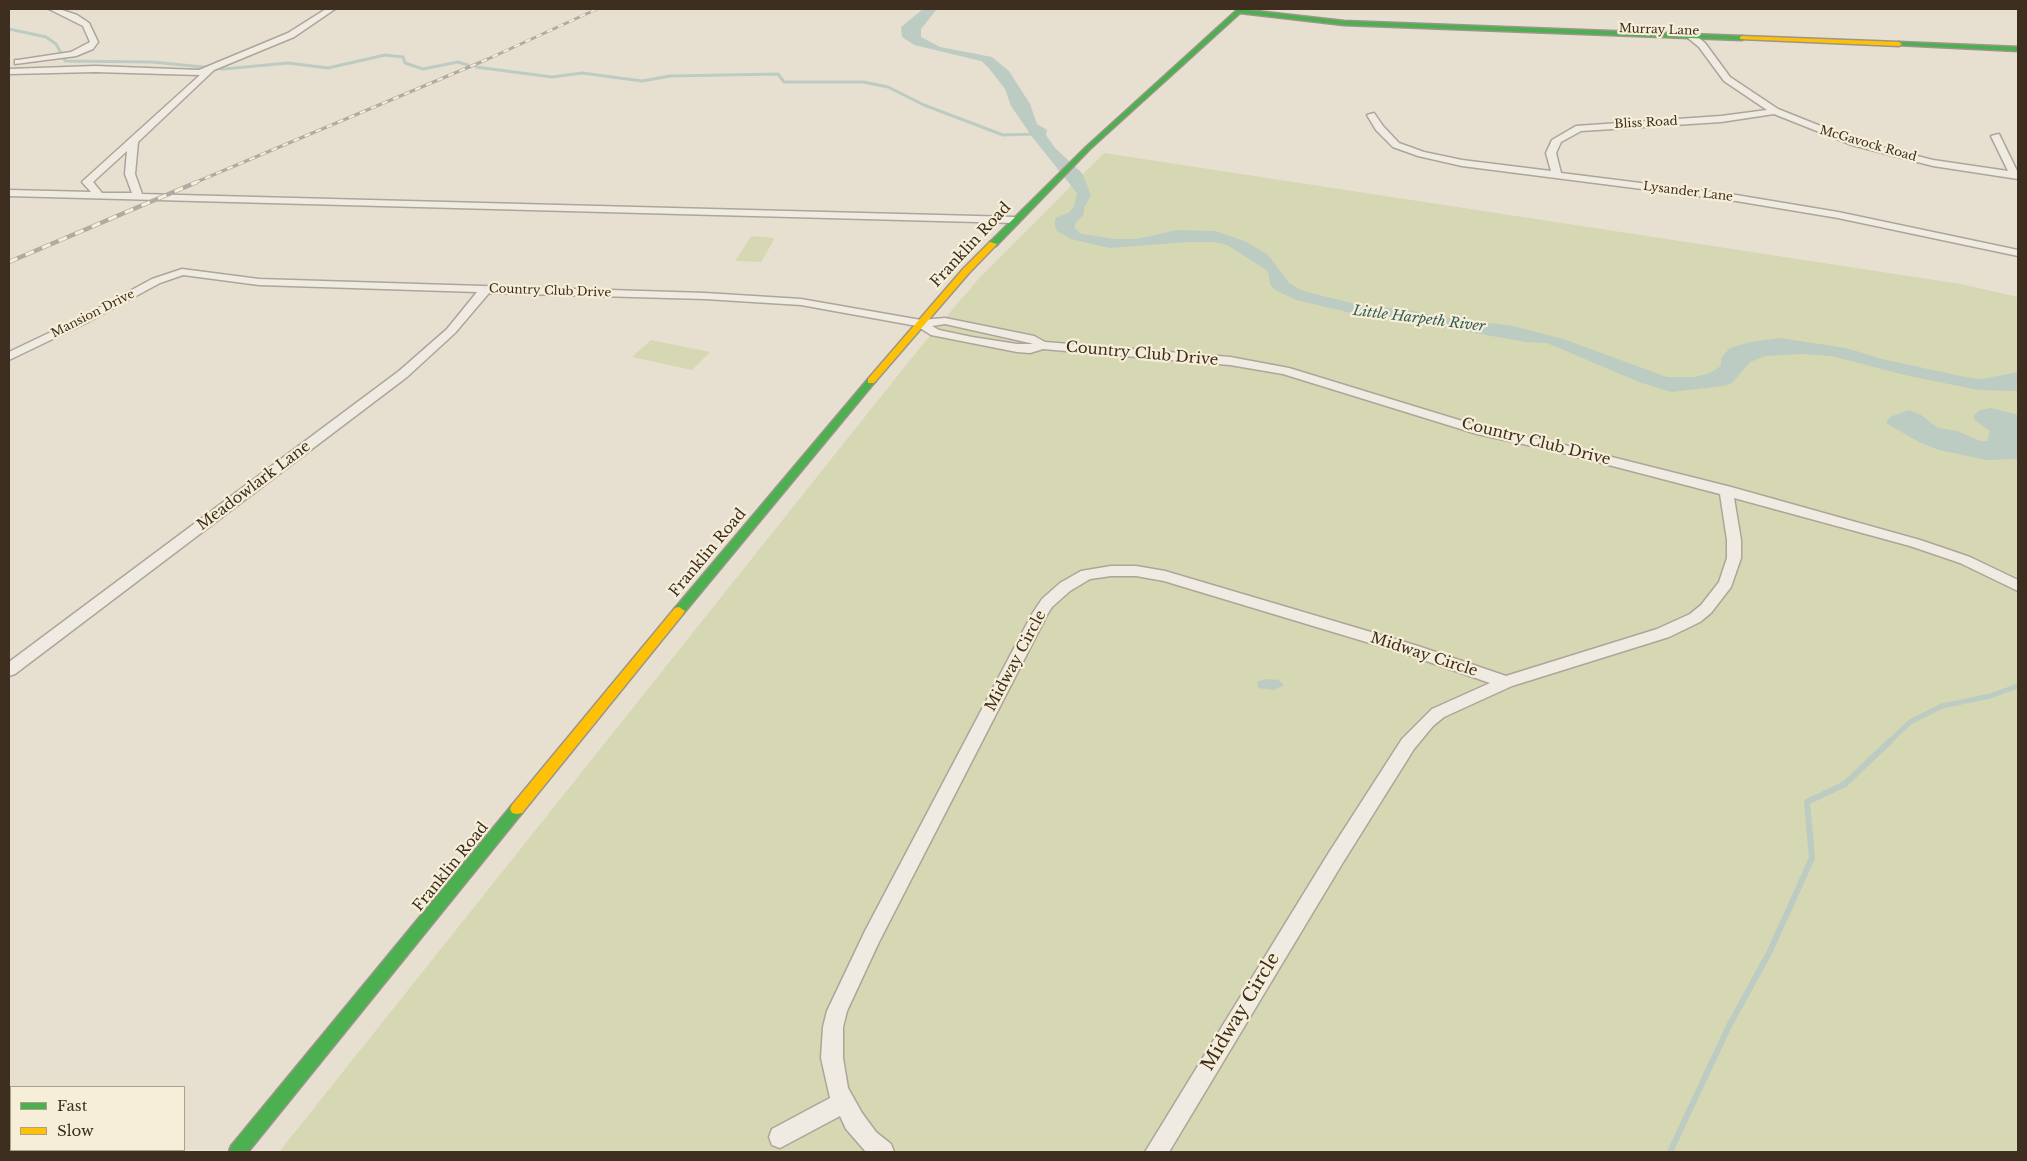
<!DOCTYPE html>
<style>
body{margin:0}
#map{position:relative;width:2027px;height:1161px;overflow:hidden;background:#e7e0d1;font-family:"Libre Baskerville",serif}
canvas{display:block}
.frame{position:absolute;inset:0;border:10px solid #3d2e20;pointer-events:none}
.legend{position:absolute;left:10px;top:1086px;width:175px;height:65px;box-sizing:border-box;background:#f7eed8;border:1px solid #ada18e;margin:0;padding:6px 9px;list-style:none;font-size:15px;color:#3d2e20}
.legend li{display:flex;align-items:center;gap:10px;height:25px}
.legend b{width:25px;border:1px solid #ada18e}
</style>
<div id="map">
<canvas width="2027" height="1161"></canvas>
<div class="frame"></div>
<ul class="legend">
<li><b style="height:6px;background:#4caf50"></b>Fast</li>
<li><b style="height:6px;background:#ffc107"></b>Slow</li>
</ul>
</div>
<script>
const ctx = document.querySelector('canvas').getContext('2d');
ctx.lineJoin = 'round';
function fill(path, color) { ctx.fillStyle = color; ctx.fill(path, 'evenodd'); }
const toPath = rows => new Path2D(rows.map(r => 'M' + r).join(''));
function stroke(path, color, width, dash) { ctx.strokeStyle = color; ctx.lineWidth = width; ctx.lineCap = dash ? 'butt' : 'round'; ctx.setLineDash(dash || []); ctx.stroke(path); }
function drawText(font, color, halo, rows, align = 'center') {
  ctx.font = font + ' "Libre Baskerville",serif'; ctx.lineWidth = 4.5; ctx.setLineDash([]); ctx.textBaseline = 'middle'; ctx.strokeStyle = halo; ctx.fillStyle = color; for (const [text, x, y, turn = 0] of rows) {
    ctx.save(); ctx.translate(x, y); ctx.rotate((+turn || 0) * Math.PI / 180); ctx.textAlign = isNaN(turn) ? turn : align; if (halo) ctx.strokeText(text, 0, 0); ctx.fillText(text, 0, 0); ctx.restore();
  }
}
fill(toPath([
 [1104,153,1961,284,2018,297,2018,1152,279,1152,922,345,981,276],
 [751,236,775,238,761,262,735,261],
 [651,340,710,352,692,370,632,357]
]), '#d6d7b3');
fill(toPath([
 [923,9,937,9,921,29,921,37,940,47,992,57,1009,71,1030,104,1037,124,1047,130,1046,135,1055,148,1082,173,1091,195,1084,208,1084,214,1075,223,1075,228,1081,234,1116,239,1137,239,1177,230,1215,231,1247,242,1268,255,1289,283,1303,291,1363,306,1404,309,1450,318,1513,326,1563,339,1667,377,1695,377,1710,373,1721,366,1721,358,1730,348,1750,342,1780,338,1846,348,1882,359,1965,377,1982,379,2018,372,2018,391,1978,390,1909,376,1831,356,1803,354,1765,356,1750,362,1732,383,1723,386,1671,392,1639,382,1547,343,1526,342,1390,318,1373,318,1296,300,1275,290,1270,284,1268,271,1227,245,1213,242,1187,242,1110,248,1071,239,1057,231,1055,225,1055,218,1068,213,1074,207,1077,193,1033,138,1011,106,1005,89,988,67,981,61,914,45,902,37,901,27],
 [1991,408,2018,415,2018,459,1987,460,1939,450,1921,443,1886,423,1890,417,1909,410,1921,415,1938,428,1957,431,1980,441,1987,441,1990,431,1976,421,1973,416,1980,410],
 [1266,679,1279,680,1284,685,1274,690,1258,688,1257,682]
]), '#bcccc2');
stroke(toPath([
 [9,29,46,37,56,44,61,53],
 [64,58,65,61,152,62,224,69,288,63,328,68,385,55,403,57,405,63,423,69,458,62,468,65],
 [476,67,552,77,582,73,642,81,670,76,778,74,784,82,863,82,888,87,924,105,1003,135,1036,134]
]), '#bcccc2', 3);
stroke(toPath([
 [1889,742,1910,722,1942,706,1990,696,2018,686]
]), '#bcccc2', 5);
stroke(toPath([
 [1670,1152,1728,1028,1770,951,1812,858,1807,802,1845,784,1890,741]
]), '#bcccc2', 6);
const street = toPath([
 [49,9,59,9,77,15,89,23,98,42,93,49,76,56,15,64,15,60,18,60,71,52,90,42,83,26,49,9],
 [326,9,335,9,294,37,214,70,138,142,135,174,142,194,1014,217,1019,220,1014,223,9,196,9,190,91,192,82,182,84,180,200,75,95,72,9,74,9,69,95,66,199,70,288,33,326,9],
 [127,151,125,174,132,193,102,193,93,182,127,151],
 [1688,34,1694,34,1705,43,1730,77,1778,109,1858,141,1933,160,2008,171,1991,136,1999,134,2018,173,2018,179,1933,166,1852,145,1774,114,1721,122,1581,131,1561,142,1556,153,1561,173,1736,195,1838,212,2018,250,2018,256,1838,218,1736,201,1462,166,1418,156,1393,147,1376,130,1367,115,1374,113,1383,126,1399,143,1424,152,1462,160,1551,171,1546,153,1552,140,1576,126,1721,116,1767,110,1724,81,1699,47,1688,38,1688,34],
 [182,269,259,279,705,293,801,299,921,320,945,318,1034,336,1045,342,1230,357,1289,368,1485,428,1556,443,1731,487,1920,540,1970,557,2018,580,2018,591,1960,563,1910,546,1734,498,1741,540,1741,558,1731,587,1711,613,1700,622,1669,637,1512,686,1444,717,1433,726,1414,749,1342,864,1169,1152,1145,1152,1328,854,1402,739,1432,709,1490,683,1406,654,1164,581,1136,576,1111,576,1090,579,1070,591,1052,607,1047,615,879,942,847,1011,843,1027,843,1058,848,1088,862,1113,876,1132,891,1144,894,1152,866,1152,846,1129,840,1116,780,1148,772,1145,769,1137,772,1129,830,1098,821,1058,823,1027,827,1011,865,931,1032,614,1042,599,1060,583,1081,571,1111,566,1136,566,1165,571,1418,646,1506,676,1657,629,1690,614,1701,605,1719,582,1727,558,1727,540,1720,494,1555,451,1477,434,1283,374,1230,365,1043,349,1030,353,1017,352,931,335,917,326,801,305,705,299,489,293,455,333,407,377,15,674,9,676,9,662,399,371,447,329,477,292,259,285,183,275,160,283,86,323,9,360,9,352,78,319,152,279,182,269],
 [945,324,1030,343,1033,344,1017,344,972,337,939,330,932,326,945,324]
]);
const fast = toPath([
 [1238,9,1344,21,1742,36,1745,38,1742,40,1344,25,1240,13,1090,149,996,246,990,246,990,242,1086,147,1238,9],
 [1899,42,2018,47,2018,51,1897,45,1897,43,1899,42],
 [871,378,876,381,874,383,683,614,675,614,673,611,675,608,868,379,871,378],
 [517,804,522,805,524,809,522,813,248,1152,229,1152,231,1146,512,805,517,804]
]);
const slow = toPath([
 [1742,36,1899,42,1902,44,1899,46,1740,39,1740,37,1742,36],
 [990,242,997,244,969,273,874,383,868,383,868,379,963,269,990,242],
 [679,607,685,611,683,614,522,813,517,814,512,813,510,809,512,805,675,608,679,607]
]);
stroke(street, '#ada599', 3);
stroke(fast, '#9c958a', 3);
stroke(slow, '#9c958a', 3);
fill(street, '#efebe3');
fill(fast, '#4caf50');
fill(slow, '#ffc107');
const railFar1 = toPath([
 [194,183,488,59,597,9]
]);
const rail = toPath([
 [9,262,197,182]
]);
stroke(railFar1, '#afaaa2', 3);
stroke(rail, '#afaaa2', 4.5);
stroke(railFar1, '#f7eed8', 2, [6]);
stroke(rail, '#f7eed8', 3, [9]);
drawText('12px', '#3d2e20', '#f7eed8', [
 ["Murray Lane",1659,30,2],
 ["Bliss Road",1646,123,-3],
 ["McGavock Road",1868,144,16],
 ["Lysander Lane",1688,192,7],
 ["Country Club Drive",550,291,2],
 ["Mansion Drive",93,314,-27]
]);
drawText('italic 14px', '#2f5d5a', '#f7eed8', [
 ["Little Harpeth River",1419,319,7]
]);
drawText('15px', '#3d2e20', '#f7eed8', [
 ["Franklin Road",971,245,-47],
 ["Country Club Drive",1142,354,5],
 ["Country Club Drive",1536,442,14],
 ["Meadowlark Lane",254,486,-37],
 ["Franklin Road",708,553,-50],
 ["Midway Circle",1424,655,18],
 ["Midway Circle",1016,661,-62],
 ["Franklin Road",451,867,-51]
]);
drawText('18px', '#3d2e20', '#f7eed8', [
 ["Midway Circle",1241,1012,-59]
]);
</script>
